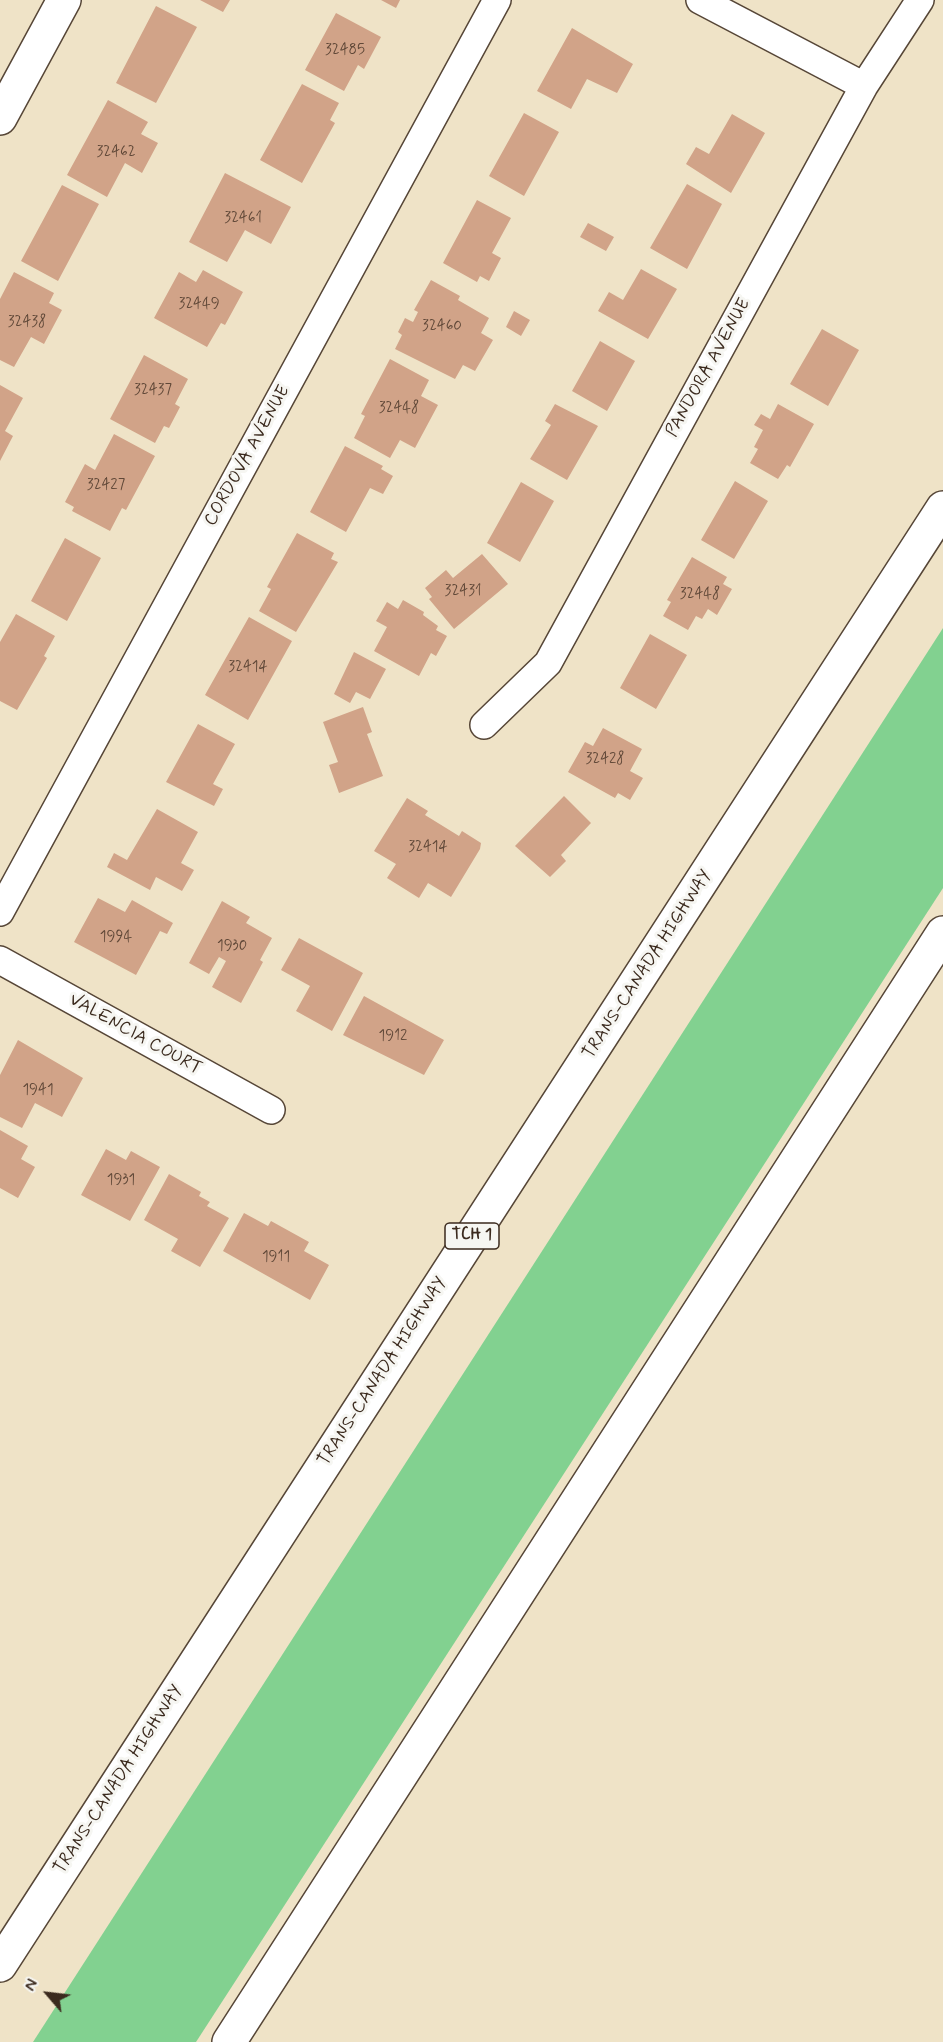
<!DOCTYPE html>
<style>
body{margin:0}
#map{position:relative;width:943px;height:2042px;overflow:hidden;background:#efe3c7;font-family:Mynerve,sans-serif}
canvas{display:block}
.north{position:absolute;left:18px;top:1964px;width:60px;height:60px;-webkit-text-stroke:4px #f6f6f2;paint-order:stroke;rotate:298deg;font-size:16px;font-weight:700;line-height:24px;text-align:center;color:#3b2a1e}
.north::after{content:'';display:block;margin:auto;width:21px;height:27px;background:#3b2a1e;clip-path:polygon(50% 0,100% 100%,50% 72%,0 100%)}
</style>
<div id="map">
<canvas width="943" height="2042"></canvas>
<div class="north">N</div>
</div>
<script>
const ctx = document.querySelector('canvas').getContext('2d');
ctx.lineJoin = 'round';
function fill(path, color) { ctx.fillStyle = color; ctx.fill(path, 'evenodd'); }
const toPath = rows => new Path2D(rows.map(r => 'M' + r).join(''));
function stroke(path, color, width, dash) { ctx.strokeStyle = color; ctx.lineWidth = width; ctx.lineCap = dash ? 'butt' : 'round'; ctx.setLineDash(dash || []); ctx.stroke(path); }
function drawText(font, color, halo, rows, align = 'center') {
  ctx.font = font + ' Mynerve,sans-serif'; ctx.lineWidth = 6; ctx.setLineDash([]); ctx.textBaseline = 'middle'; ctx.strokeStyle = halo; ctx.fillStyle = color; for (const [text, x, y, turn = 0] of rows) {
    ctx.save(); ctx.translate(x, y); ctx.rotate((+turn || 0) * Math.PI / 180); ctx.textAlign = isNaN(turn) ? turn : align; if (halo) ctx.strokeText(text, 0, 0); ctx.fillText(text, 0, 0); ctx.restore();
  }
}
fill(toPath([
 [943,628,943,888,196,2042,33,2042]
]), '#82d190');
fill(toPath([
 [200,0,230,0,223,12],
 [381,0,400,0,396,8],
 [156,6,197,27,156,103,116,83],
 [336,13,381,37,364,69,358,65,344,91,305,70],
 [572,28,633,64,617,93,587,79,571,109,537,91],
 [302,84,339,103,330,120,335,123,302,183,260,160],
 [108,100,148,122,141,134,158,143,142,173,125,163,107,197,67,175],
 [524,113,559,132,524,196,489,176],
 [732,114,765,133,731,193,686,164,696,147,709,154],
 [225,173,291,207,271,244,245,230,227,262,189,242],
 [687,184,722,204,687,269,650,248],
 [62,185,99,204,58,281,21,261],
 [477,200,511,218,492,253,501,258,489,281,480,276,477,282,443,263],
 [588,223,614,237,606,251,580,237],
 [641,269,677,289,648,339,598,311,609,292,623,300],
 [203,270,243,292,225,325,221,323,207,347,154,318,179,272,196,282],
 [14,272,54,293,49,303,62,310,44,344,31,337,14,367,0,360,0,299],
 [431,280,460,296,458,300,489,318,481,333,493,340,475,371,463,365,455,379,395,349,402,335,398,332,405,318,413,322,418,312,414,310],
 [514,311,530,320,521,336,506,327],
 [822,329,859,350,828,406,790,384],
 [600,341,635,361,607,411,572,391],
 [144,355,188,379,175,404,180,407,169,428,164,426,155,443,110,419],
 [390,359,429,380,421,396,438,405,415,448,400,440,390,458,354,438,365,416,361,414],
 [0,385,23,398,5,431,13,436,0,461],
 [555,404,598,426,567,480,530,459,551,425,545,421],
 [778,404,814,424,790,467,787,465,778,479,750,463,758,449,754,447,763,430,754,425,761,414,770,419],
 [114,434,155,456,126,510,122,508,110,531,72,511,74,507,65,502,85,464,95,470],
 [345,446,383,466,381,469,393,476,383,494,370,488,346,532,310,512],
 [735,481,768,501,734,559,701,540],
 [521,482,554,501,520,562,487,543],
 [297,533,334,553,331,559,338,562,296,632,259,611,271,589,267,587],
 [65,538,101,558,67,621,31,601],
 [482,554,508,584,454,629,429,599,432,597,425,588,446,570,453,578],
 [692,557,727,577,723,584,732,589,717,615,708,609,702,619,696,616,688,630,663,616,671,602,667,600],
 [403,600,424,612,423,615,438,626,436,630,447,636,436,656,431,653,419,676,374,651,387,627,376,621,387,602,398,609],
 [16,614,55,636,44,656,47,658,17,710,0,701,0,642],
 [249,617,292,641,248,720,205,695],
 [650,634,687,655,656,709,620,688],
 [354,652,386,669,370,699,356,692,350,703,334,694],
 [363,707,372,732,367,734,383,776,339,793,329,765,338,762,323,722],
 [198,724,235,744,213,784,223,789,214,806,166,782],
 [603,728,642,749,630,771,643,778,630,800,618,793,615,798,568,772,585,742,593,746],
 [564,796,591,823,561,855,566,861,550,877,515,846],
 [407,798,428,811,425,815,459,836,462,831,481,843,480,849,451,897,428,883,419,898,387,878,396,864,374,851],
 [157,809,198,832,181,863,194,870,182,891,156,877,150,890,107,867,114,853,127,860],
 [98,898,125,912,132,900,173,923,167,934,160,931,136,975,74,942],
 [222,901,250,917,246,923,272,938,260,960,263,962,241,1003,212,987,226,961,219,957,209,974,189,963],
 [299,938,363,973,332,1031,296,1011,310,986,281,970],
 [364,996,444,1040,424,1075,343,1035],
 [18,1040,83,1078,62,1117,35,1103,22,1128,0,1117,0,1075],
 [0,1130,28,1146,21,1159,35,1167,18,1198,0,1188],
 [106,1149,126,1160,131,1151,160,1167,130,1221,81,1195],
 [169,1174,201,1192,199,1196,210,1202,207,1206,229,1218,200,1267,171,1251,178,1239,144,1220],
 [244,1213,268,1226,271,1221,309,1242,304,1251,329,1265,310,1300,223,1251]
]), '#d1a388');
const minor = toPath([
 [700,0,864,86],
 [484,725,548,663,864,86,920,0],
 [0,912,497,0],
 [0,960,271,1110]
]);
const secondary = toPath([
 [0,118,64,0]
]);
const motorway = toPath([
 [0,1965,943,508],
 [229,2042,943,933]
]);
stroke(minor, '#564637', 30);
stroke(secondary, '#564637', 36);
stroke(motorway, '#564637', 36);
stroke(minor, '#fff', 27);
stroke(secondary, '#fff', 33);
stroke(motorway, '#fff', 33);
drawText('15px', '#604838', null, [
 ["32485",345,51],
 ["32462",116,153],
 ["32461",243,219],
 ["32449",199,305],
 ["32438",27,323],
 ["32460",442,327],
 ["32437",153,391],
 ["32448",399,409],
 ["32427",106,486],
 ["32431",463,592],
 ["32448",700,595],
 ["32414",248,668],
 ["32428",605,760],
 ["32414",428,848],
 ["1994",116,938],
 ["1930",232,947],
 ["1912",393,1037],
 ["1941",38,1091],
 ["1931",121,1181],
 ["1911",276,1258]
]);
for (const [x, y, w] of [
 [472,1236,54]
]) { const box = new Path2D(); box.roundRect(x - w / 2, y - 13, w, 26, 4.5); ctx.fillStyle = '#f6f6f2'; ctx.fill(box); stroke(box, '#3b2a1e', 1.5); }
drawText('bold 16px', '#3b2a1e', null, [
 ["TCH 1",472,1236]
]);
drawText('18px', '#3b2a1e', '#f6f6f2', [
 ["PANDORA AVENUE",709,368,-61],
 ["CORDOVA AVENUE",248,456,-61],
 ["TRANS-CANADA HIGHWAY",648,965,-57],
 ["VALENCIA COURT",135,1035,29],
 ["TRANS-CANADA HIGHWAY",383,1372,-57],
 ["TRANS-CANADA HIGHWAY",119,1780,-57]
]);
</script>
